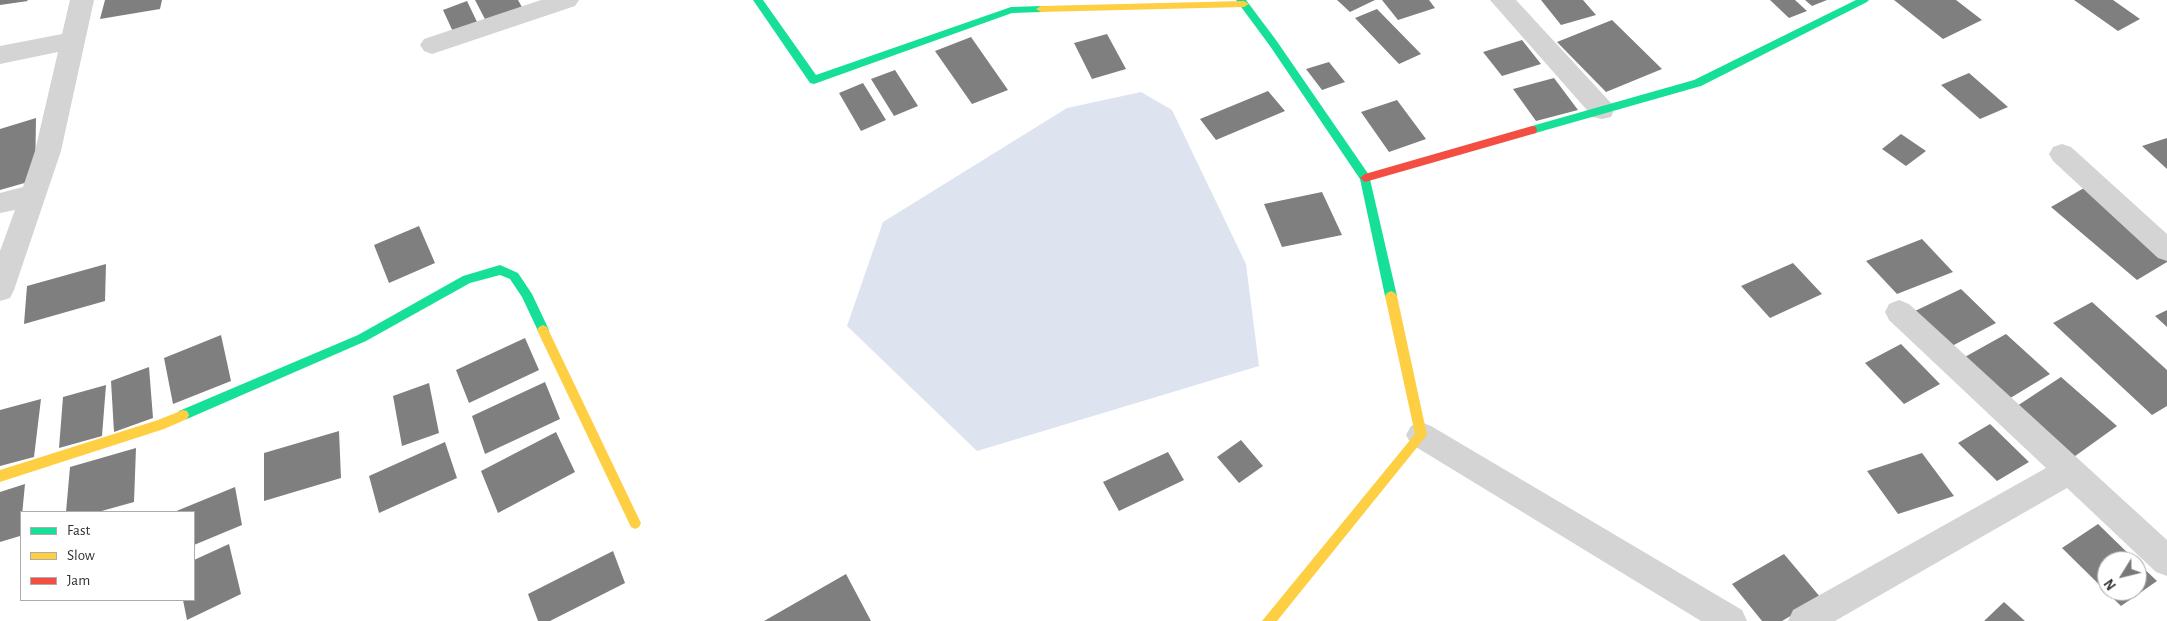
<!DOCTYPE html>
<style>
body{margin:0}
#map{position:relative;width:2167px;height:621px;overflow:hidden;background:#fff;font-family:"Alegreya Sans",sans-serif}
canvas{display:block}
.legend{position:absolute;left:20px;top:511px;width:175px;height:90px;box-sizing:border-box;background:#fff;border:1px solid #acacac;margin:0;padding:6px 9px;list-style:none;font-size:15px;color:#303030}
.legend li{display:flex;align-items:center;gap:10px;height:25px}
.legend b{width:25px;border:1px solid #acacac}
.north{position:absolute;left:2097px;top:551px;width:50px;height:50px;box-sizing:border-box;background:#fff;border:1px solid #acacac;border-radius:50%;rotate:234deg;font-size:14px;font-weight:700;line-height:20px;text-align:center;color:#303030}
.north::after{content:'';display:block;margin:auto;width:18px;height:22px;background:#787878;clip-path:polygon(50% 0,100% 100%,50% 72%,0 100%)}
</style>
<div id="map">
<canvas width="2167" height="621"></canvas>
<ul class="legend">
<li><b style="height:6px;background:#16e098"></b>Fast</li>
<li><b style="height:6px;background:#ffcf43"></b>Slow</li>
<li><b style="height:6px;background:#f24e42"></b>Jam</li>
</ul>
<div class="north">N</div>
</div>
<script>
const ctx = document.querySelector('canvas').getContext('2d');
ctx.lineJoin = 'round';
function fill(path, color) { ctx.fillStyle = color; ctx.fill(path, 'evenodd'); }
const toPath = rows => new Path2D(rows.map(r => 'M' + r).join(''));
fill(toPath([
 [1141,92,1172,110,1246,264,1259,366,977,451,847,326,883,222,1067,108]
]), '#dde4f0');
fill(toPath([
 [0,0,27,0,28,1,0,5],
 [105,0,162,0,160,9,100,19],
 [475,0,518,0,523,9,487,23],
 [1337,0,1375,0,1350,12],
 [1382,0,1429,0,1435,8,1398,20],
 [1541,0,1583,0,1596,15,1561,25],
 [1770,0,1795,0,1807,11,1789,18],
 [1805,0,1827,0,1812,6],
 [1894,0,1956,0,1982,20,1943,39],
 [2074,0,2113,0,2140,19,2118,31],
 [467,1,478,24,454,34,443,10],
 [1377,9,1421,54,1399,64,1355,18],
 [1612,20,1662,69,1606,92,1557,42],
 [1107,34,1126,69,1092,79,1074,43],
 [971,37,1008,90,972,104,935,51],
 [1522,40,1541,64,1502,76,1483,52],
 [1329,62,1345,82,1322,90,1306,69],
 [895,70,918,106,894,116,871,79],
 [1969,73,2008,107,1980,119,1941,85],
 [1554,78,1578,110,1536,121,1513,89],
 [863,83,886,120,861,131,839,93],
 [1268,91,1285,111,1216,140,1200,119],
 [1397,100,1426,139,1389,152,1361,112],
 [36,118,35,180,0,190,0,129],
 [1901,134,1926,151,1906,166,1882,149],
 [2167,138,2167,169,2142,146],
 [2084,188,2167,257,2167,262,2137,280,2051,207],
 [1322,192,1342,235,1282,247,1264,204],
 [419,226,435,263,389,283,374,245],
 [1922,239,1953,272,1897,294,1866,261],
 [1793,263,1822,294,1770,318,1741,286],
 [106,264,105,301,24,324,27,286],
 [1961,289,1996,323,1950,347,1915,311],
 [2092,302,2167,370,2167,406,2152,415,2053,323],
 [2167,310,2167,327,2155,316],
 [2006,334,2050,374,2007,400,1963,358],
 [221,335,231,381,173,404,164,358],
 [525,338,539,370,469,403,456,370],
 [1901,344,1940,384,1904,404,1865,363],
 [149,367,153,418,114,432,111,381],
 [2061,377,2117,426,2071,459,2014,408],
 [545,382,560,419,485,454,472,416],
 [429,383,439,433,402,446,393,396],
 [106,385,102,436,59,448,63,397],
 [41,399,34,457,0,466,0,410],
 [1990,424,2029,462,1997,481,1958,443],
 [339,431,341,478,264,501,264,453],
 [556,432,575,472,498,513,481,471],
 [1241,440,1263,466,1239,483,1217,457],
 [445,442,457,478,379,513,369,476],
 [136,448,134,502,98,512,66,512,70,467],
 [1168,452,1184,480,1119,511,1103,482],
 [1922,453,1954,496,1898,514,1867,471],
 [25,484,20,536,0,542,0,492],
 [235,487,242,525,194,545,194,512,174,512],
 [2098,524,2136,561,2107,561,2107,591,2137,591,2137,562,2157,581,2121,606,2062,548],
 [229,544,241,594,187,620,183,600,194,600,194,560],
 [613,551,625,583,550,621,538,621,528,594],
 [1784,554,1821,598,1782,621,1762,621,1732,584],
 [846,574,871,621,764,621],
 [2004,602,2025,621,1984,621]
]), '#7f7f7f');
fill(toPath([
 [70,0,94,0,61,151,14,290,10,298,0,301,0,251,15,210,0,213,0,193,23,187,35,151,58,52,0,64,0,46,62,34,70,0],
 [541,0,579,0,575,6,432,54,424,51,420,45,424,39,541,0],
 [1490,0,1516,0,1611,103,1614,110,1611,117,1602,119,1593,117,1490,0],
 [2062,144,2071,147,2167,234,2167,261,2158,258,2053,161,2049,154,2053,147,2062,144],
 [1899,300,1909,304,2167,540,2167,576,2156,572,2067,488,1835,621,1788,621,1793,610,2046,468,1889,320,1885,312,1889,304,1899,300],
 [1421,422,1431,426,1742,610,1747,621,1701,621,1411,444,1406,435,1411,426,1421,422]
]), '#d4d4d4');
fill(toPath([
 [753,0,763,0,816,75,1011,7,1041,6,1046,9,1041,12,1012,13,814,84,810,83,753,0],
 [1236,0,1246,0,1276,40,1369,175,1397,296,1395,299,1387,299,1385,296,1360,179,1270,46,1236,0],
 [1856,0,1869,0,1867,2,1701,86,1532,134,1527,130,1532,126,1694,80,1856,0],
 [500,265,518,273,532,294,549,330,547,333,543,335,539,333,522,297,510,279,500,275,470,283,366,341,187,419,183,420,179,419,177,415,179,411,358,335,463,276,500,265]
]), '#16e098');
fill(toPath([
 [1244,1,1249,4,1244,7,1041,12,1036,9,1041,6,1244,1],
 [1391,291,1395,293,1397,296,1427,435,1277,621,1262,621,1415,434,1385,296,1387,293,1391,291],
 [543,325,547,327,639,519,641,523,639,527,635,529,631,527,537,330,539,327,543,325],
 [183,410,187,411,189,415,187,419,164,429,0,482,0,470,158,420,183,410]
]), '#ffcf43');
fill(toPath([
 [1532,126,1536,127,1537,130,1536,133,1365,182,1360,178,1365,174,1532,126]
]), '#f24e42');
</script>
